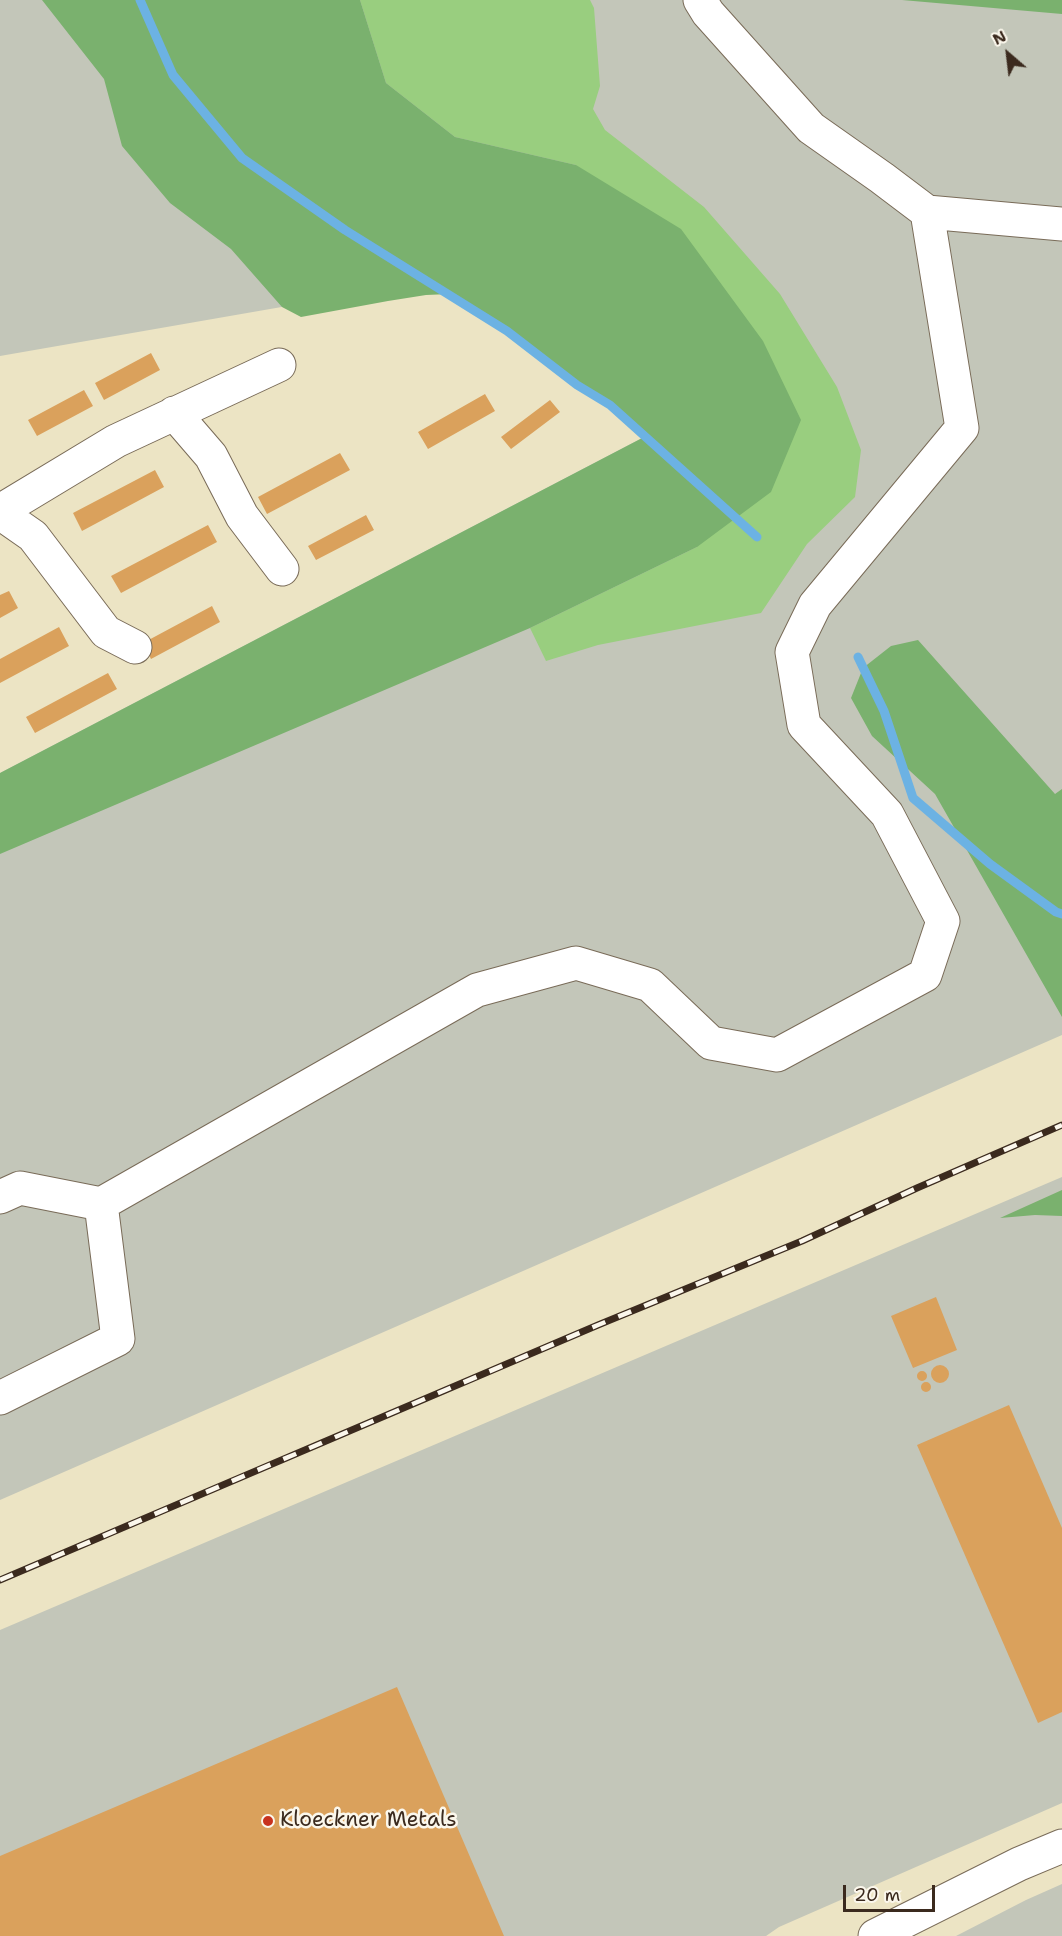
<!DOCTYPE html>
<style>
body{margin:0}
#map{position:relative;width:1062px;height:1936px;overflow:hidden;background:#ece4c4;font-family:"Shantell Sans",sans-serif}
canvas{display:block}
.north{position:absolute;left:978px;top:24px;width:60px;height:60px;-webkit-text-stroke:4px #fbf7ec;paint-order:stroke;rotate:332deg;font-size:16px;font-weight:700;line-height:24px;text-align:center;color:#3b2a1e}
.north::after{content:'';display:block;margin:auto;width:21px;height:27px;background:#3b2a1e;clip-path:polygon(50% 0,100% 100%,50% 72%,0 100%)}
.scale{position:absolute;left:843px;top:1885px;width:92px;height:27px;box-sizing:border-box;border:3px solid #3b2a1e;border-top:0;padding-left:8px;font-size:18px;line-height:21px;white-space:nowrap;color:#3b2a1e;-webkit-text-stroke:4px #fbf7ec;paint-order:stroke}
</style>
<div id="map">
<canvas width="1062" height="1936"></canvas>
<div class="north">N</div>
<div class="scale">20 m</div>
</div>
<script>
const ctx = document.querySelector('canvas').getContext('2d');
ctx.lineJoin = 'round';
function fill(path, color) { ctx.fillStyle = color; ctx.fill(path, 'evenodd'); }
const toPath = rows => new Path2D(rows.map(r => 'M' + r).join(''));
function stroke(path, color, width, dash) { ctx.strokeStyle = color; ctx.lineWidth = width; ctx.lineCap = dash ? 'butt' : 'round'; ctx.setLineDash(dash || []); ctx.stroke(path); }
function drawText(font, color, halo, rows, align = 'center') {
  ctx.font = font + ' "Shantell Sans",sans-serif'; ctx.lineWidth = 5; ctx.setLineDash([]); ctx.textBaseline = 'middle'; ctx.strokeStyle = halo; ctx.fillStyle = color; for (const [text, x, y, turn = 0] of rows) {
    ctx.save(); ctx.translate(x, y); ctx.rotate((+turn || 0) * Math.PI / 180); ctx.textAlign = isNaN(turn) ? turn : align; if (halo) ctx.strokeText(text, 0, 0); ctx.fillText(text, 0, 0); ctx.restore();
  }
}
fill(toPath([
 [0,0,1062,0,1062,1035,0,1500,0,773,646,436,610,405,507,331,431,281,0,356],
 [1062,1177,1062,1803,779,1927,766,1936,0,1936,0,1630],
 [1062,1884,1062,1936,956,1936,1026,1900]
]), '#c3c6b9');
fill(toPath([
 [360,0,590,0,594,8,600,86,593,109,605,130,704,207,780,294,837,387,861,450,855,497,807,544,761,613,598,645,546,661,530,628,697,547,576,165,455,137,386,83]
]), '#99ce7f');
fill(toPath([
 [42,0,360,0,386,83,455,137,576,165,681,229,763,341,801,420,771,492,697,547,530,628,0,854,0,773,646,436,610,405,507,331,450,294,426,295,388,301,301,317,282,307,231,249,170,203,122,146,104,79],
 [901,0,1062,0,1062,14,902,0],
 [918,640,1055,794,1062,789,1062,1017,935,794,872,736,851,698,863,668,891,646],
 [1062,1190,1062,1216,1035,1215,1000,1218]
]), '#7ab16e');
stroke(toPath([
 [140,0,173,75,242,158,345,230,507,331,577,385,610,405,757,537],
 [858,657,884,711,913,798,990,864,1056,912,1062,914]
]), '#6cb2e3', 9);
fill(toPath([
 [151,353,160,370,104,400,95,383],
 [84,390,93,406,37,436,28,420],
 [485,394,495,411,428,449,418,432],
 [550,400,560,412,511,449,501,437],
 [340,453,350,470,267,514,258,497],
 [155,470,164,487,82,531,73,513],
 [366,515,374,530,316,560,308,546],
 [208,525,217,542,121,593,111,576],
 [9,591,18,608,0,618,0,595],
 [212,606,220,622,151,659,143,643],
 [59,627,69,646,0,683,0,659],
 [108,673,117,689,35,733,26,717],
 [936,1297,957,1350,913,1368,891,1316],
 '931 1374a9 9 0 1 1 18 0a9 9 0 1 1-18 0Z',
 '917 1376a5 5 0 1 1 10 0a5 5 0 1 1-10 0Z',
 '921 1387a5 5 0 1 1 10 0a5 5 0 1 1-10 0Z',
 [1009,1405,1062,1528,1062,1712,1038,1723,917,1445],
 [397,1687,504,1936,0,1936,0,1856]
]), '#daa15c');
const minor = toPath([
 [927,212,1062,224],
 [174,413,211,456,242,516,282,569],
 [0,511,116,441,279,365],
 [0,513,33,536,106,632,135,647],
 [0,1197,20,1188,101,1204,477,990,576,963,650,985,711,1043,777,1055,925,975,943,921,887,814,804,725,792,652,815,605,962,428,927,212,882,178,811,128,708,13,700,0],
 [0,1398,118,1339,101,1204],
 [875,1936,1019,1864,1062,1846]
]);
stroke(minor, '#796b58', 35);
stroke(minor, '#fff', 33);
const rail = toPath([
 [0,1580,598,1325,802,1241,917,1188,1062,1125]
]);
stroke(rail, '#3b2a1e', 7);
stroke(rail, '#fbf7ec', 4.5, [14]);
for (const [x, y, r, color] of [
 [268,1821,6,"#c8321e"]
]) { const dot = new Path2D(); dot.arc(x, y, r, 0, 2 * Math.PI); ctx.fillStyle = color; ctx.fill(dot); stroke(dot, '#fbf7ec', 2); }
drawText('21px', '#3b2a1e', '#fbf7ec', [
 ["Kloeckner Metals",280,1821]
], 'left');
</script>
